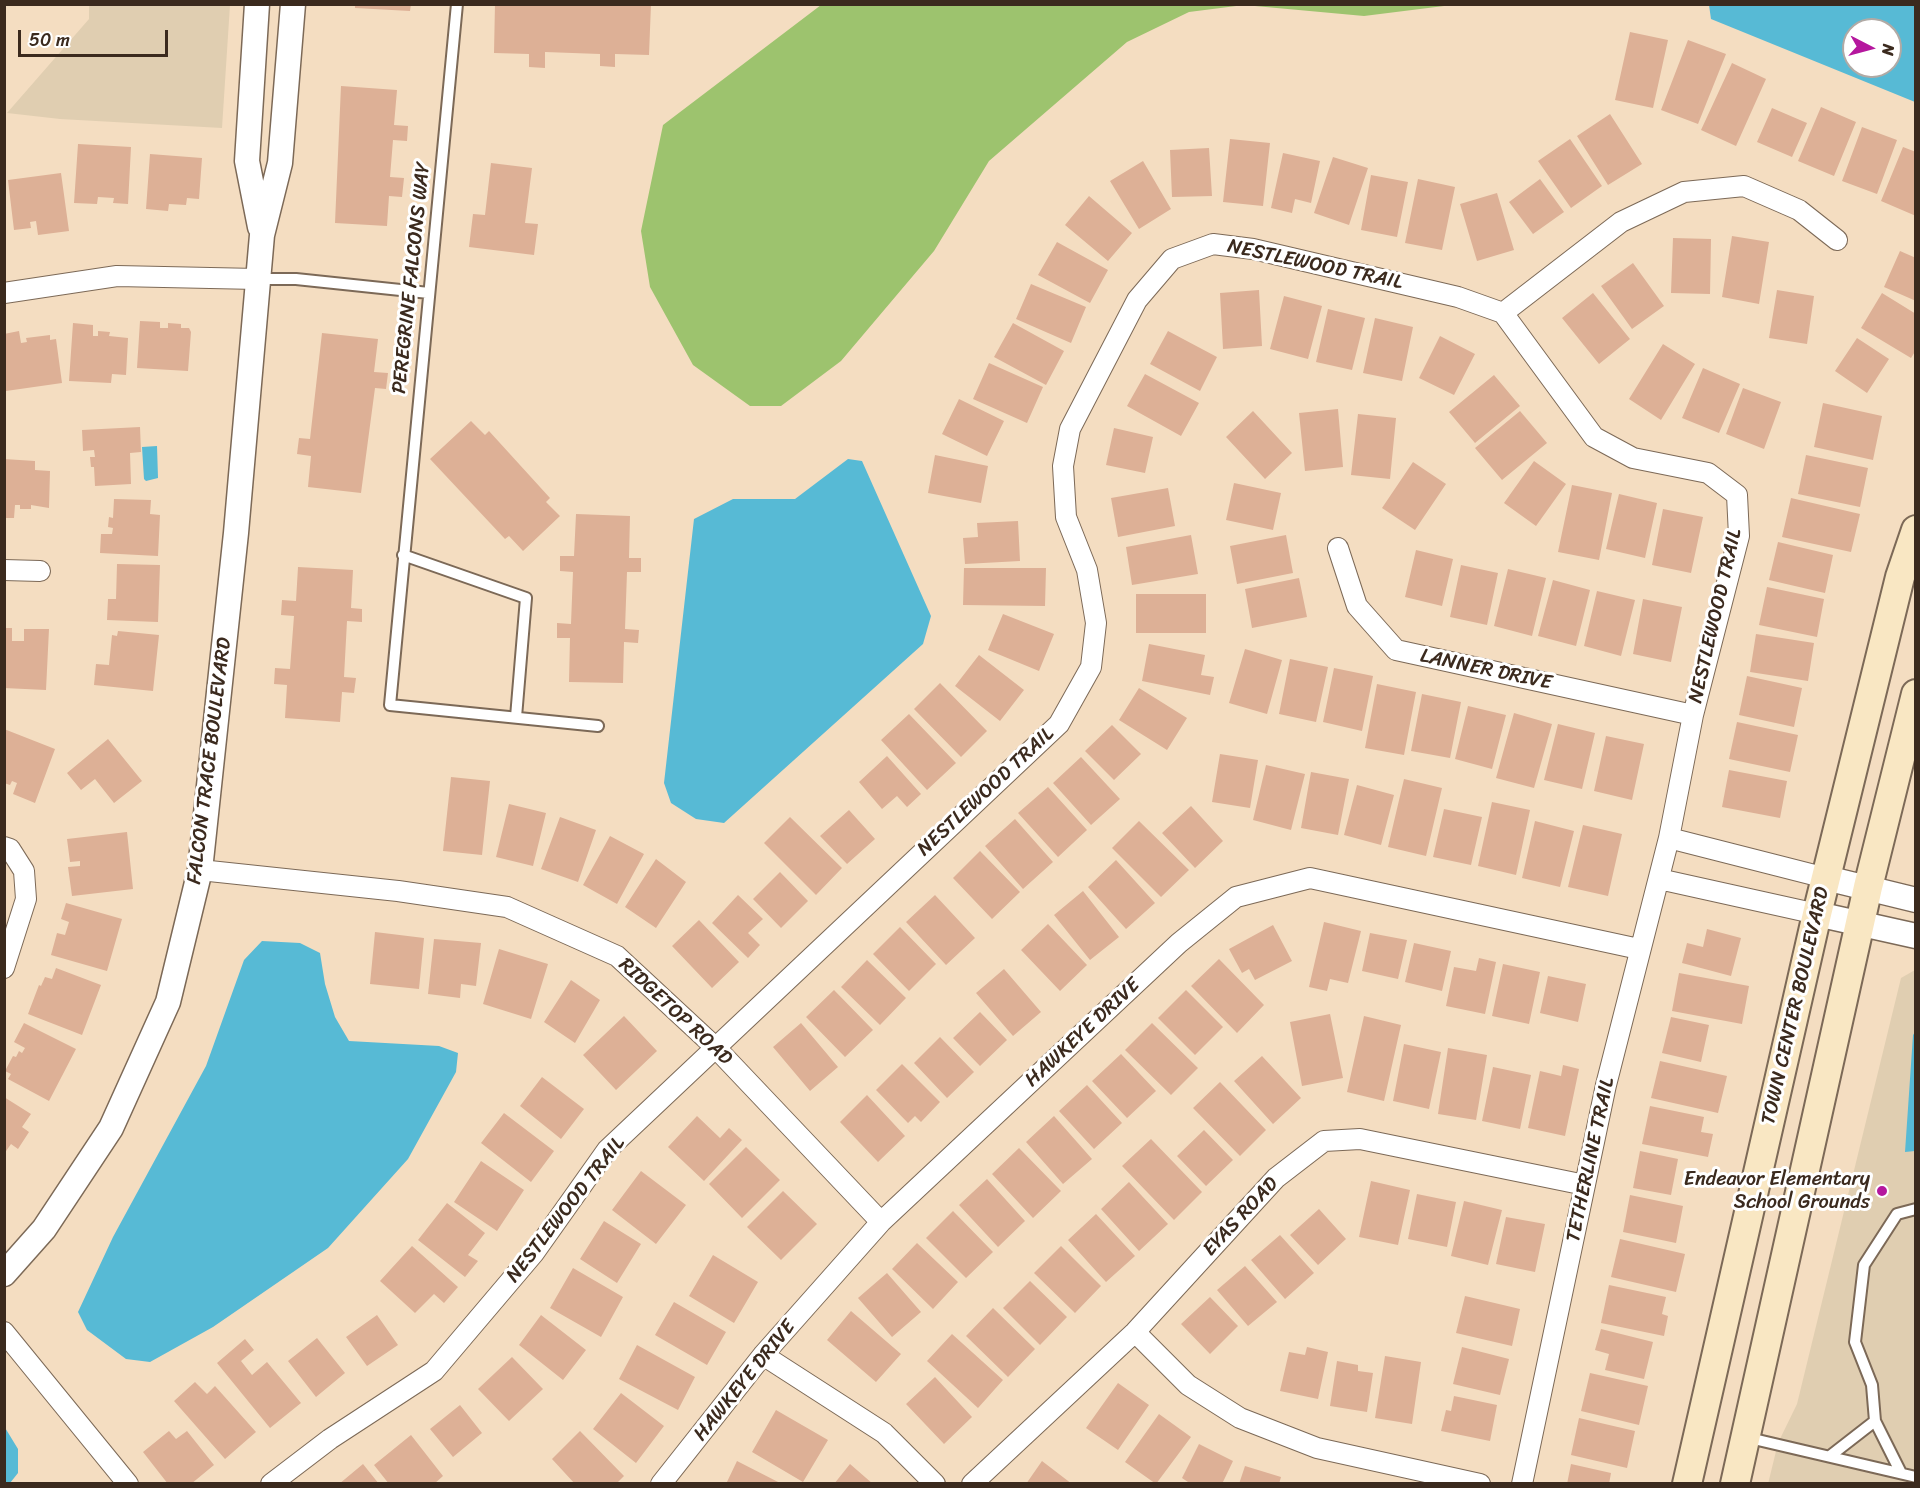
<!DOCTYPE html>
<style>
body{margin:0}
#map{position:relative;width:1920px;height:1488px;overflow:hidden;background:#f4ddc1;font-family:Sriracha,sans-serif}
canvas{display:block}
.frame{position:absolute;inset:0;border:6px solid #3b2a1e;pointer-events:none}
.north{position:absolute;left:1842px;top:18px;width:60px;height:60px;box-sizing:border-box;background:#fff;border:2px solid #b1aaa5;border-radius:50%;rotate:96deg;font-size:16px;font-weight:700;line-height:24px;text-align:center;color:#3b2a1e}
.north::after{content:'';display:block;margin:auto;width:21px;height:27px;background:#b5179e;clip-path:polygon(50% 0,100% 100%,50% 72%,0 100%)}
.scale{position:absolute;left:18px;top:30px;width:150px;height:27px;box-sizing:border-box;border:3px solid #3b2a1e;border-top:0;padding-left:8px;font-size:18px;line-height:21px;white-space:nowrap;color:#3b2a1e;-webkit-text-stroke:4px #fff;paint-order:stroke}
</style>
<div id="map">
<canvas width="1920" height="1488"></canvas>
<div class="frame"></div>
<div class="north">N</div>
<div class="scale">50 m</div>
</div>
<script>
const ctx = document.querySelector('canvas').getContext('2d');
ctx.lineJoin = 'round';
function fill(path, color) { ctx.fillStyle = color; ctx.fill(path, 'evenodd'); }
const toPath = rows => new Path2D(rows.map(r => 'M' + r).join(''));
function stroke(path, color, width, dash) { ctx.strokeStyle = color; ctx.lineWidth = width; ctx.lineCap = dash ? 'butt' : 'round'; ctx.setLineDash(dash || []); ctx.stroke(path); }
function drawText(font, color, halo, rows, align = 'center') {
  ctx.font = font + ' Sriracha,sans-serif'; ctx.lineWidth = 6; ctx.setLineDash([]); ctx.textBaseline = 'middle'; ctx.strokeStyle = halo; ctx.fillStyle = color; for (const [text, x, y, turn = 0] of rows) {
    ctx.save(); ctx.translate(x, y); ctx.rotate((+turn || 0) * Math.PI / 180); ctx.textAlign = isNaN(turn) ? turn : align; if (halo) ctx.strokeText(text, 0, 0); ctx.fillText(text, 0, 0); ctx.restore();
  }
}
fill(toPath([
 [89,5,230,5,222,128,60,119,7,113,89,19],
 [1915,970,1915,1483,1768,1484,1778,1443,1797,1404,1901,978]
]), '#e0ceb1');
fill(toPath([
 [821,5,821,4,1452,5,1364,16,1244,5,1189,12,1127,42,989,161,934,251,841,361,781,406,750,406,693,365,650,287,641,231,663,125]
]), '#9dc36e');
fill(toPath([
 [1709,5,1915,5,1915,102,1711,19],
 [1854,30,1890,30,1890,66,1854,66],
 [157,446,158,478,146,481,144,479,142,447],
 [848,459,862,461,931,616,923,644,724,823,696,819,671,803,664,783,694,519,733,499,795,499],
 [262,941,300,943,320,953,325,984,335,1017,349,1041,439,1046,458,1053,456,1072,408,1159,328,1248,213,1327,150,1362,126,1359,87,1330,78,1312,113,1237,206,1066,244,960],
 [1915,1032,1915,1151,1905,1152,1913,1035],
 [4,1426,18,1449,18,1473,10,1483,5,1483]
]), '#57bad5');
fill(toPath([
 [355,4,411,4,410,11,355,8],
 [495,4,651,4,649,55,615,54,615,67,600,66,600,54,545,52,545,68,529,67,529,54,494,53],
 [1630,32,1668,40,1653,108,1615,100],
 [1688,40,1726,54,1698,124,1661,110],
 [1732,63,1766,79,1736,146,1701,130],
 [341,86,397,90,394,125,408,126,407,141,393,140,390,177,404,178,402,197,389,196,387,226,335,223],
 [1821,107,1856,122,1834,176,1798,161],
 [1772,108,1807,123,1792,157,1757,142],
 [1610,114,1642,164,1608,185,1577,136],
 [1862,127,1897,140,1877,194,1842,181],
 [1230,139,1270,143,1263,206,1223,202],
 [1570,139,1602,186,1571,208,1538,161],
 [78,144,131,147,128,204,113,203,114,198,98,197,97,204,74,203],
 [1903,147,1916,152,1916,216,1881,201],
 [1209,148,1212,196,1172,197,1170,150],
 [1283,153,1320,161,1311,203,1295,199,1292,213,1271,208],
 [150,154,202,158,199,199,187,198,186,205,169,204,168,211,146,209],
 [1333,157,1368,168,1349,225,1314,213],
 [1143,161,1171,209,1139,229,1110,181],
 [491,163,532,168,525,223,538,224,534,255,469,247,473,214,485,215],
 [61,173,69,231,38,235,36,221,30,222,31,228,14,230,8,180],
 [1371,175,1408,182,1397,237,1361,230],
 [1418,179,1455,187,1442,250,1405,243],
 [1540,179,1564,212,1533,234,1509,202],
 [1497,193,1514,250,1477,261,1460,204],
 [1089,196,1132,233,1108,261,1065,225],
 [1732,236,1769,242,1759,304,1722,297],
 [1673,238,1711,239,1710,294,1671,293],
 [1057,242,1108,270,1090,303,1038,275],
 [1900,251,1916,258,1916,301,1884,287],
 [1633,263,1664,306,1632,329,1601,286],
 [1031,284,1086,307,1071,343,1016,319],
 [1259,290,1262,346,1223,349,1220,293],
 [1777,290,1814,296,1807,344,1769,338],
 [1593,293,1630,339,1599,364,1562,318],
 [1882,293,1916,314,1916,350,1911,358,1861,328],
 [1284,296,1322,306,1308,359,1270,349],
 [1328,309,1365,318,1352,370,1316,362],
 [1375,318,1413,327,1402,381,1363,373],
 [140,321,160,322,160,328,168,328,168,323,181,324,181,328,189,328,191,332,188,371,137,368],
 [73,323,93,325,93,336,98,336,98,331,110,332,109,336,128,338,126,375,112,374,111,383,69,381],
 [1013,323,1064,351,1046,385,994,357],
 [19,331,21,343,27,342,26,338,50,335,50,340,56,339,62,383,6,391,4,334],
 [1168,331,1217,357,1200,391,1150,364],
 [322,333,378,339,374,372,388,373,386,389,375,388,361,493,308,487,311,456,297,454,299,438,310,439],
 [1440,336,1475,354,1454,395,1419,378],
 [1857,338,1889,359,1867,393,1835,371],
 [1663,344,1695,364,1661,420,1629,399],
 [989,363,1043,387,1027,423,973,399],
 [1703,368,1740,384,1719,433,1682,418],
 [1145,374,1199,403,1181,436,1127,406],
 [1494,375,1520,406,1475,443,1449,412],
 [1743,388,1781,402,1764,449,1726,434],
 [959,399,1004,421,987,456,942,434],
 [1823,403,1882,416,1873,460,1814,447],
 [1338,409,1343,467,1305,471,1299,413],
 [1253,411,1292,453,1265,479,1226,437],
 [1520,411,1547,443,1502,480,1475,448],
 [1358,414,1396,418,1390,479,1351,475],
 [471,421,485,435,489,431,550,498,546,502,560,516,523,551,509,536,505,539,430,459],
 [140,427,141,452,130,453,131,484,95,486,94,467,91,467,90,457,95,457,94,450,83,451,82,430],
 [1114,428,1153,437,1145,473,1106,465],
 [935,455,988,466,981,503,928,493],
 [1806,455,1868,468,1860,507,1798,494],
 [4,459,35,461,35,470,50,471,49,508,31,505,31,509,20,509,20,505,15,505,14,518,4,518],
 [1534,461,1566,484,1536,526,1504,503],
 [1413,462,1446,484,1415,530,1382,508],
 [1234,483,1281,493,1273,530,1226,520],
 [1572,485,1612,493,1599,560,1558,552],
 [1168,488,1175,526,1118,537,1111,498],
 [1619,494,1657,503,1645,558,1606,549],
 [1791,498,1860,514,1851,552,1782,537],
 [114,499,151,500,150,514,160,515,158,556,100,553,101,534,112,534,113,528,108,527,109,517,113,518],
 [1663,509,1703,517,1691,573,1652,565],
 [576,514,630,516,629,558,641,558,641,572,627,572,625,629,639,630,638,643,624,642,623,683,569,682,570,638,557,638,557,623,571,624,573,572,560,571,560,556,574,556],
 [1018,521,1020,561,965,564,963,538,978,537,977,523],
 [1191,535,1198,574,1132,585,1126,547],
 [1286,535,1293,573,1237,584,1230,546],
 [1778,542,1833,555,1825,593,1769,580],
 [1416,550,1453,559,1442,606,1405,597],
 [117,564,160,565,158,622,107,620,108,599,116,599],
 [1461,565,1498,573,1487,625,1450,617],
 [298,567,353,570,351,608,362,609,362,622,347,621,344,677,356,678,354,693,342,692,340,722,285,718,287,685,274,684,275,668,290,669,294,616,281,615,282,600,296,601],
 [964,568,1046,568,1045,606,963,605],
 [1508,569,1546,578,1532,636,1494,626],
 [1299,578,1307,617,1252,628,1245,589],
 [1553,580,1590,590,1576,646,1538,636],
 [1767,587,1824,599,1817,637,1759,625],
 [1597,591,1635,600,1621,656,1584,646],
 [1136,594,1206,594,1206,633,1136,633],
 [1643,599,1682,607,1671,662,1633,654],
 [1003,614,1054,634,1039,671,988,650],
 [4,628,12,628,12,641,24,641,24,629,49,629,46,690,4,688],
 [118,631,159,635,153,691,94,685,96,664,109,665,112,635,117,636],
 [1756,634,1814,643,1808,681,1750,672],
 [1149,644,1205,655,1201,675,1214,677,1210,695,1142,681],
 [1245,649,1282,660,1267,714,1229,703],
 [979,655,1024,690,1000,721,955,686],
 [1290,659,1328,667,1316,722,1279,714],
 [1334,668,1373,676,1362,731,1323,722],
 [1747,676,1802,688,1794,727,1739,715],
 [940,683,987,731,961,757,914,709],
 [1377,684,1416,692,1404,755,1365,748],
 [1139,688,1187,718,1167,750,1119,720],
 [1422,694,1461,702,1450,758,1411,751],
 [1468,706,1506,715,1492,769,1455,759],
 [1514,713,1552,724,1534,788,1496,778],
 [909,714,956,763,927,790,881,740],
 [1737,722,1798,735,1790,772,1729,759],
 [1558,724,1595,733,1582,789,1544,780],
 [1112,725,1141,754,1114,780,1085,751],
 [4,729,55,749,35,803,13,794,17,783,12,781,10,785,4,783],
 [1606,736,1644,744,1632,800,1594,791],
 [108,739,142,781,114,803,95,779,81,790,67,773],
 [1220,754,1258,760,1250,808,1212,802],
 [887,756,921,794,907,807,897,796,882,809,859,782],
 [1081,757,1120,799,1091,825,1053,783],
 [1266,765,1305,774,1291,830,1253,820],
 [1729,770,1787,781,1780,818,1722,807],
 [1311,772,1349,779,1338,835,1301,828],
 [451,777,490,781,482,855,443,851],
 [1404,779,1442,788,1426,856,1388,847],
 [1357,785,1394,795,1381,845,1344,835],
 [1048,787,1087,830,1058,857,1018,813],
 [1492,802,1530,810,1516,875,1478,866],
 [509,804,546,813,533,866,496,857],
 [1191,806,1223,841,1195,868,1162,833],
 [1444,809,1482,817,1471,865,1433,857],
 [849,810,875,839,847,864,820,836],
 [560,817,596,830,578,882,541,869],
 [790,817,842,868,816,895,764,843],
 [1015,819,1053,862,1023,889,985,846],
 [1139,821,1189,870,1161,897,1112,848],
 [1535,821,1574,831,1560,887,1522,878],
 [1583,825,1622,834,1608,896,1568,887],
 [127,832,133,889,72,896,68,867,80,866,80,861,70,862,67,839],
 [610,836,644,854,617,904,583,885],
 [980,851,1020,892,992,919,953,878],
 [656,859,686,882,656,928,625,907],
 [1116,860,1155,903,1126,929,1088,887],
 [780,872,808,901,781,928,753,899],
 [1083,891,1119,937,1090,960,1054,915],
 [738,895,763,919,748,933,760,945,748,958,712,923],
 [935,895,975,938,946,965,906,922],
 [66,903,122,919,107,971,51,955,57,933,65,935,69,922,61,919],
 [699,920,739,962,712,988,672,946],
 [1324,922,1361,931,1348,983,1330,979,1327,991,1309,987],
 [1048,924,1087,965,1060,991,1021,950],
 [1273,925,1292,961,1255,980,1249,969,1242,973,1229,949],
 [900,927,936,964,909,991,873,954],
 [1707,929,1741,938,1731,976,1682,963,1687,943,1703,947],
 [375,932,424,938,419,989,370,984],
 [1370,933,1407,940,1398,979,1362,971],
 [434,939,481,943,476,986,461,984,460,998,428,994],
 [1414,943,1451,951,1442,991,1405,982],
 [499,949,548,964,531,1019,483,1004],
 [1479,958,1496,962,1485,1014,1446,1006,1454,967,1476,971],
 [1219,959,1264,1005,1237,1033,1191,986],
 [867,960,906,998,880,1025,841,987],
 [1503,964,1540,972,1529,1024,1492,1016],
 [56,968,101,985,82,1035,28,1014,39,985,41,986,45,977,52,979],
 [1004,969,1041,1012,1013,1036,976,993],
 [1679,973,1749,986,1742,1024,1672,1011],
 [1548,976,1586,984,1578,1022,1540,1013],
 [571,980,600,1000,575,1043,544,1022],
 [834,990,873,1030,845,1057,806,1017],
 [1186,990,1223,1027,1195,1055,1158,1018],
 [980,1012,1007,1040,980,1066,953,1038],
 [1330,1014,1343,1078,1302,1086,1290,1022],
 [624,1016,657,1051,616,1090,583,1055],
 [1364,1016,1401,1025,1384,1101,1347,1092],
 [1671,1017,1709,1025,1701,1062,1662,1053],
 [24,1023,76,1049,49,1101,8,1079,11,1074,5,1071,13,1056,16,1057,19,1051,22,1053,25,1048,14,1042],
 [801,1023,838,1067,810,1091,773,1047],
 [1152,1023,1198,1068,1171,1095,1125,1050],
 [940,1037,974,1072,947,1098,914,1063],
 [1404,1044,1441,1052,1429,1109,1393,1101],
 [1448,1048,1487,1055,1476,1120,1438,1114],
 [1121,1054,1156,1091,1127,1118,1092,1081],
 [1262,1056,1301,1098,1273,1124,1234,1081],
 [1660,1061,1727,1076,1718,1113,1651,1098],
 [902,1064,940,1102,921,1122,915,1116,908,1123,876,1090],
 [1563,1065,1579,1069,1565,1136,1528,1128,1540,1071,1561,1076],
 [1493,1067,1531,1075,1520,1129,1482,1121],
 [542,1077,584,1109,561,1139,520,1106],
 [1220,1082,1266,1130,1240,1156,1193,1108],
 [1087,1085,1122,1123,1094,1149,1059,1111],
 [867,1095,905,1136,878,1162,840,1122],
 [4,1097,31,1114,22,1127,29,1132,18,1149,11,1144,4,1154],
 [1650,1106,1704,1117,1701,1132,1713,1134,1708,1157,1642,1144],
 [504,1113,554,1151,531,1182,481,1143],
 [697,1116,720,1138,729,1128,742,1140,704,1181,668,1147],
 [1054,1116,1092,1159,1063,1184,1026,1142],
 [1204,1130,1233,1160,1206,1186,1177,1156],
 [1151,1139,1202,1192,1174,1220,1122,1166],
 [746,1147,780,1180,742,1218,709,1184],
 [1019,1148,1061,1191,1033,1218,992,1174],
 [1640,1151,1678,1159,1671,1195,1633,1188],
 [481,1161,524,1190,497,1231,454,1202],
 [641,1171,686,1205,656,1244,612,1210],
 [987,1179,1025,1221,998,1247,959,1205],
 [1371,1181,1410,1190,1398,1245,1359,1237],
 [1129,1182,1168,1224,1139,1251,1101,1209],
 [783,1191,817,1224,781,1260,747,1227],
 [1417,1194,1456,1202,1447,1247,1408,1239],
 [1630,1195,1683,1206,1676,1243,1623,1232],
 [1464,1201,1502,1210,1488,1265,1451,1256],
 [447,1203,485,1233,468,1255,478,1261,465,1277,418,1240],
 [1319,1209,1346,1239,1318,1265,1290,1235],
 [953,1211,993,1252,966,1278,926,1238],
 [1096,1214,1135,1256,1106,1282,1068,1240],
 [1506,1217,1545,1224,1535,1272,1496,1264],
 [604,1221,641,1244,617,1283,580,1259],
 [1280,1235,1314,1273,1285,1299,1251,1260],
 [1620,1239,1685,1254,1676,1292,1611,1277],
 [917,1243,958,1282,933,1309,892,1269],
 [412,1246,458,1287,444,1303,434,1294,415,1313,380,1281],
 [1061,1246,1101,1286,1075,1313,1034,1273],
 [713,1255,758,1282,734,1323,689,1296],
 [1245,1266,1277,1302,1248,1326,1217,1290],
 [573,1268,623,1297,601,1337,550,1308],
 [887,1273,921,1312,892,1337,858,1298],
 [1030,1281,1067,1317,1040,1345,1003,1308],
 [1609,1285,1666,1297,1662,1314,1668,1316,1664,1336,1601,1323],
 [1465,1296,1520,1309,1512,1346,1456,1333],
 [1210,1297,1238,1326,1210,1354,1181,1324],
 [674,1302,726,1332,707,1365,655,1335],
 [993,1308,1035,1349,1008,1377,966,1336],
 [851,1311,901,1354,876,1382,827,1340],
 [377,1315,398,1345,367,1366,346,1337],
 [541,1315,586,1350,563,1380,519,1345],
 [1601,1329,1653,1342,1644,1379,1605,1370,1609,1354,1595,1350],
 [952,1334,1003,1380,978,1408,927,1361],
 [317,1338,345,1373,316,1397,288,1361],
 [245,1339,254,1350,241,1361,252,1375,267,1362,301,1403,270,1428,217,1363],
 [637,1345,695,1377,678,1410,619,1379],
 [1307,1347,1328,1352,1318,1399,1280,1391,1289,1352,1305,1355],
 [1462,1347,1509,1359,1500,1395,1453,1384],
 [1385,1356,1421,1362,1412,1424,1375,1418],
 [512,1357,543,1389,509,1421,478,1389],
 [1337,1361,1358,1365,1358,1371,1373,1373,1367,1412,1330,1406],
 [1590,1373,1648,1386,1639,1425,1581,1411],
 [935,1377,972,1417,944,1444,906,1404],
 [195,1382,207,1394,215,1386,256,1432,225,1459,174,1401],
 [1118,1383,1149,1405,1118,1450,1086,1428],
 [621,1393,664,1426,636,1463,593,1429],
 [1454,1396,1497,1405,1490,1441,1441,1431,1446,1410,1451,1411],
 [460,1405,482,1433,453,1457,430,1429],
 [776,1410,828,1440,803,1482,752,1452],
 [1159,1414,1191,1437,1156,1484,1125,1462],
 [1579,1418,1635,1431,1627,1468,1571,1455],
 [169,1431,176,1439,187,1431,214,1465,191,1484,168,1484,143,1452],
 [580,1431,624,1476,616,1484,575,1484,552,1459],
 [411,1435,443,1476,434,1484,389,1484,374,1465],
 [1199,1444,1233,1461,1222,1484,1191,1484,1182,1478],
 [737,1461,782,1484,726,1484],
 [1042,1461,1072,1484,1026,1484],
 [363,1464,379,1484,339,1484],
 [850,1464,873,1484,834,1484],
 [1571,1464,1611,1473,1609,1484,1567,1484],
 [1245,1466,1281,1477,1279,1484,1239,1484]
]), '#ddb096');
const service = toPath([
 [457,4,390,705,598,726],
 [258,279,296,279,429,293],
 [403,555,526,598,516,717],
 [1875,1421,1901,1473],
 [1745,1437,1916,1477],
 [1830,1456,1875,1421,1872,1385,1855,1342,1864,1265,1897,1214,1916,1209]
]);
const minor = toPath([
 [4,293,117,276,257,279],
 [1503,313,1621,222,1684,192,1744,186,1799,210,1837,240],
 [1338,548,1357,606,1396,650,1693,715],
 [4,570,40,571],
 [1669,838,1826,878],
 [4,847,10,849,24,871,26,899,4,968],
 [200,870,398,891,507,907,617,956,715,1047,881,1222],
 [1659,879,1817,914],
 [4,1332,128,1484],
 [1135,1332,1188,1385,1240,1418,1317,1448,1480,1484],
 [763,1355,884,1433,935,1484],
 [271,1484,330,1439,434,1371,534,1253,607,1150,1059,724,1091,667,1096,623,1087,570,1066,517,1063,466,1070,429,1137,300,1172,259,1213,244,1253,249,1458,297,1503,313,1594,437,1633,458,1708,473,1737,495,1739,536,1693,715,1669,838,1606,1085,1522,1484],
 [661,1484,763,1355,881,1222,1179,943,1236,897,1310,878,1639,949],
 [972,1484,1135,1332,1276,1178,1324,1141,1360,1139,1585,1185]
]);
const tertiary = toPath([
 [257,4,247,161,260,227],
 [1826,878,1916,900],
 [1817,914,1916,936],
 [4,1274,44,1229,111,1128,168,1002,200,870,236,533,262,235,280,163,293,4]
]);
const secondary = toPath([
 [1687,1484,1817,914,1900,577,1916,530],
 [1735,1484,1868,887,1916,694]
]);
stroke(service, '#7c6957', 14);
stroke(minor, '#7c6957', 22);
stroke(tertiary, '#7c6957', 27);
stroke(secondary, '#7c6957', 32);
stroke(service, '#fff', 10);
stroke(minor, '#fff', 20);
stroke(tertiary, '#fff', 24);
stroke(secondary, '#f9e7c3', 28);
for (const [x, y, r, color] of [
 [1882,1191,6,"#b5179e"]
]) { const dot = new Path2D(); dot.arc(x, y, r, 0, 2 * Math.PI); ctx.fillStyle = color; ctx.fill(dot); stroke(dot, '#fff', 2); }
drawText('20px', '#3b2a1e', '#fff', [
 ["NESTLEWOOD TRAIL",1315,265,12],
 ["PEREGRINE FALCONS WAY",412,278,-84],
 ["NESTLEWOOD TRAIL",1716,616,-77],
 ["LANNER DRIVE",1486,670,12],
 ["FALCON TRACE BOULEVARD",210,761,-83],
 ["NESTLEWOOD TRAIL",986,792,-43],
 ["TOWN CENTER BOULEVARD",1796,1006,-77],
 ["RIDGETOP ROAD",675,1012,43],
 ["HAWKEYE DRIVE",1083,1033,-43],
 ["TETHERLINE TRAIL",1591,1160,-78],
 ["NESTLEWOOD TRAIL",566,1210,-52],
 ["EYAS ROAD",1241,1217,-47],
 ["HAWKEYE DRIVE",745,1381,-51]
]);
drawText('20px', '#3b2a1e', '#fff', [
 ["Endeavor Elementary",1870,1180],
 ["School Grounds",1870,1203]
], 'right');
</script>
